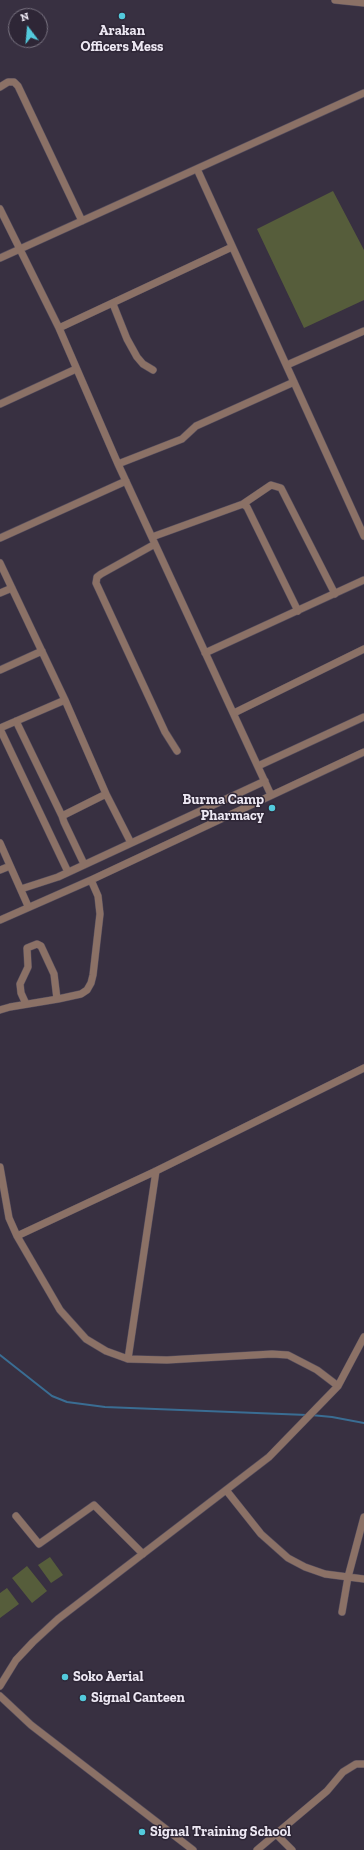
<!DOCTYPE html>
<style>
body{margin:0}
#map{position:relative;width:364px;height:1850px;overflow:hidden;background:#383041;font-family:"Zilla Slab",serif}
canvas{display:block}
.north{position:absolute;left:8px;top:8px;width:40px;height:40px;box-sizing:border-box;background:#2e2636;border:1px solid #7a7482;border-radius:50%;rotate:344deg;font-size:11px;font-weight:700;line-height:16px;text-align:center;color:#ede8f3}
.north::after{content:'';display:block;margin:auto;width:14px;height:18px;background:#53cadc;clip-path:polygon(50% 0,100% 100%,50% 72%,0 100%)}
</style>
<div id="map">
<canvas width="364" height="1850"></canvas>
<div class="north">N</div>
</div>
<script>
const ctx = document.querySelector('canvas').getContext('2d');
ctx.lineJoin = 'round';
function fill(path, color) { ctx.fillStyle = color; ctx.fill(path, 'evenodd'); }
const toPath = rows => new Path2D(rows.map(r => 'M' + r).join(''));
function stroke(path, color, width, dash) { ctx.strokeStyle = color; ctx.lineWidth = width; ctx.lineCap = dash ? 'butt' : 'round'; ctx.setLineDash(dash || []); ctx.stroke(path); }
function drawText(font, color, halo, rows, align = 'center') {
  ctx.font = font + ' "Zilla Slab",serif'; ctx.lineWidth = 3; ctx.setLineDash([]); ctx.textBaseline = 'middle'; ctx.strokeStyle = halo; ctx.fillStyle = color; for (const [text, x, y, turn = 0] of rows) {
    ctx.save(); ctx.translate(x, y); ctx.rotate((+turn || 0) * Math.PI / 180); ctx.textAlign = isNaN(turn) ? turn : align; if (halo) ctx.strokeText(text, 0, 0); ctx.fillText(text, 0, 0); ctx.restore();
  }
}
fill(toPath([
 [333,191,364,250,364,300,304,328,257,229],
 [50,1557,63,1575,51,1583,38,1565],
 [27,1566,47,1591,32,1603,12,1578],
 [7,1588,19,1604,0,1618,0,1593]
]), '#565d3b');
stroke(toPath([
 [0,1355,52,1396,67,1402,105,1407,307,1415],
 [311,1415,332,1417,364,1423]
]), '#3a6d93', 2);
const minor = toPath([
 [335,0,364,3],
 [0,87,8,82,14,82,18,86,82,221],
 [197,169,364,536],
 [0,209,59,328,118,464,271,795],
 [0,258,364,93],
 [113,304,127,339,137,357,143,364,153,370],
 [59,328,232,247],
 [287,365,364,331],
 [0,404,76,369],
 [118,464,182,439,196,426,294,382],
 [243,504,271,485,281,488,335,594],
 [152,537,243,504,247,507,298,611],
 [0,538,126,481],
 [155,544,101,574,97,577,96,583,165,732,177,751],
 [0,563,65,700,106,794,62,816,64,822,84,864],
 [0,593,12,588],
 [205,653,364,580],
 [0,670,42,651],
 [234,713,364,649],
 [16,721,62,816],
 [0,728,65,700],
 [0,729,68,872],
 [258,766,364,717],
 [106,794,131,843],
 [0,843,28,906],
 [0,870,10,866],
 [21,889,58,877,265,781],
 [0,920,91,880,364,752],
 [26,1004,21,993,20,984,28,967,27,948,37,944,41,946,54,974,57,999],
 [0,1010,10,1007,58,999,81,994,87,990,91,983,93,975,100,914,98,896,91,880],
 [0,1167,9,1218,17,1236,60,1310,86,1339,106,1351,128,1359,167,1360,272,1354,288,1355,317,1370,338,1386],
 [17,1236,156,1171,364,1068],
 [128,1359,156,1171],
 [226,1490,261,1534,288,1558,305,1567,325,1574,364,1579],
 [16,1516,39,1544,94,1505,143,1554],
 [342,1612,348,1577,364,1517],
 [0,1686,16,1660,33,1642,58,1619,269,1457,338,1386,364,1337],
 [0,1696,31,1725,193,1850],
 [276,1834,292,1850],
 [257,1850,327,1791,343,1772,356,1764,364,1764]
]);
stroke(minor, '#554d5d', 8);
stroke(minor, '#8b7166', 7);
for (const [x, y, r, color] of [
 [122,16,4,"#53cadc"],
 [272,808,4,"#53cadc"],
 [65,1677,4,"#53cadc"],
 [83,1698,4,"#53cadc"],
 [142,1832,4,"#53cadc"]
]) { const dot = new Path2D(); dot.arc(x, y, r, 0, 2 * Math.PI); ctx.fillStyle = color; ctx.fill(dot); stroke(dot, '#2e2636', 1.5); }
drawText('bold 14px', '#ede8f3', '#2e2636', [
 ["Arakan",122,31,"center"],
 ["Officers Mess",122,47,"center"],
 ["Burma Camp",264,800,"right"],
 ["Pharmacy",264,816,"right"],
 ["Soko Aerial",73,1677],
 ["Signal Canteen",91,1698],
 ["Signal Training School",150,1832]
], 'left');
</script>
